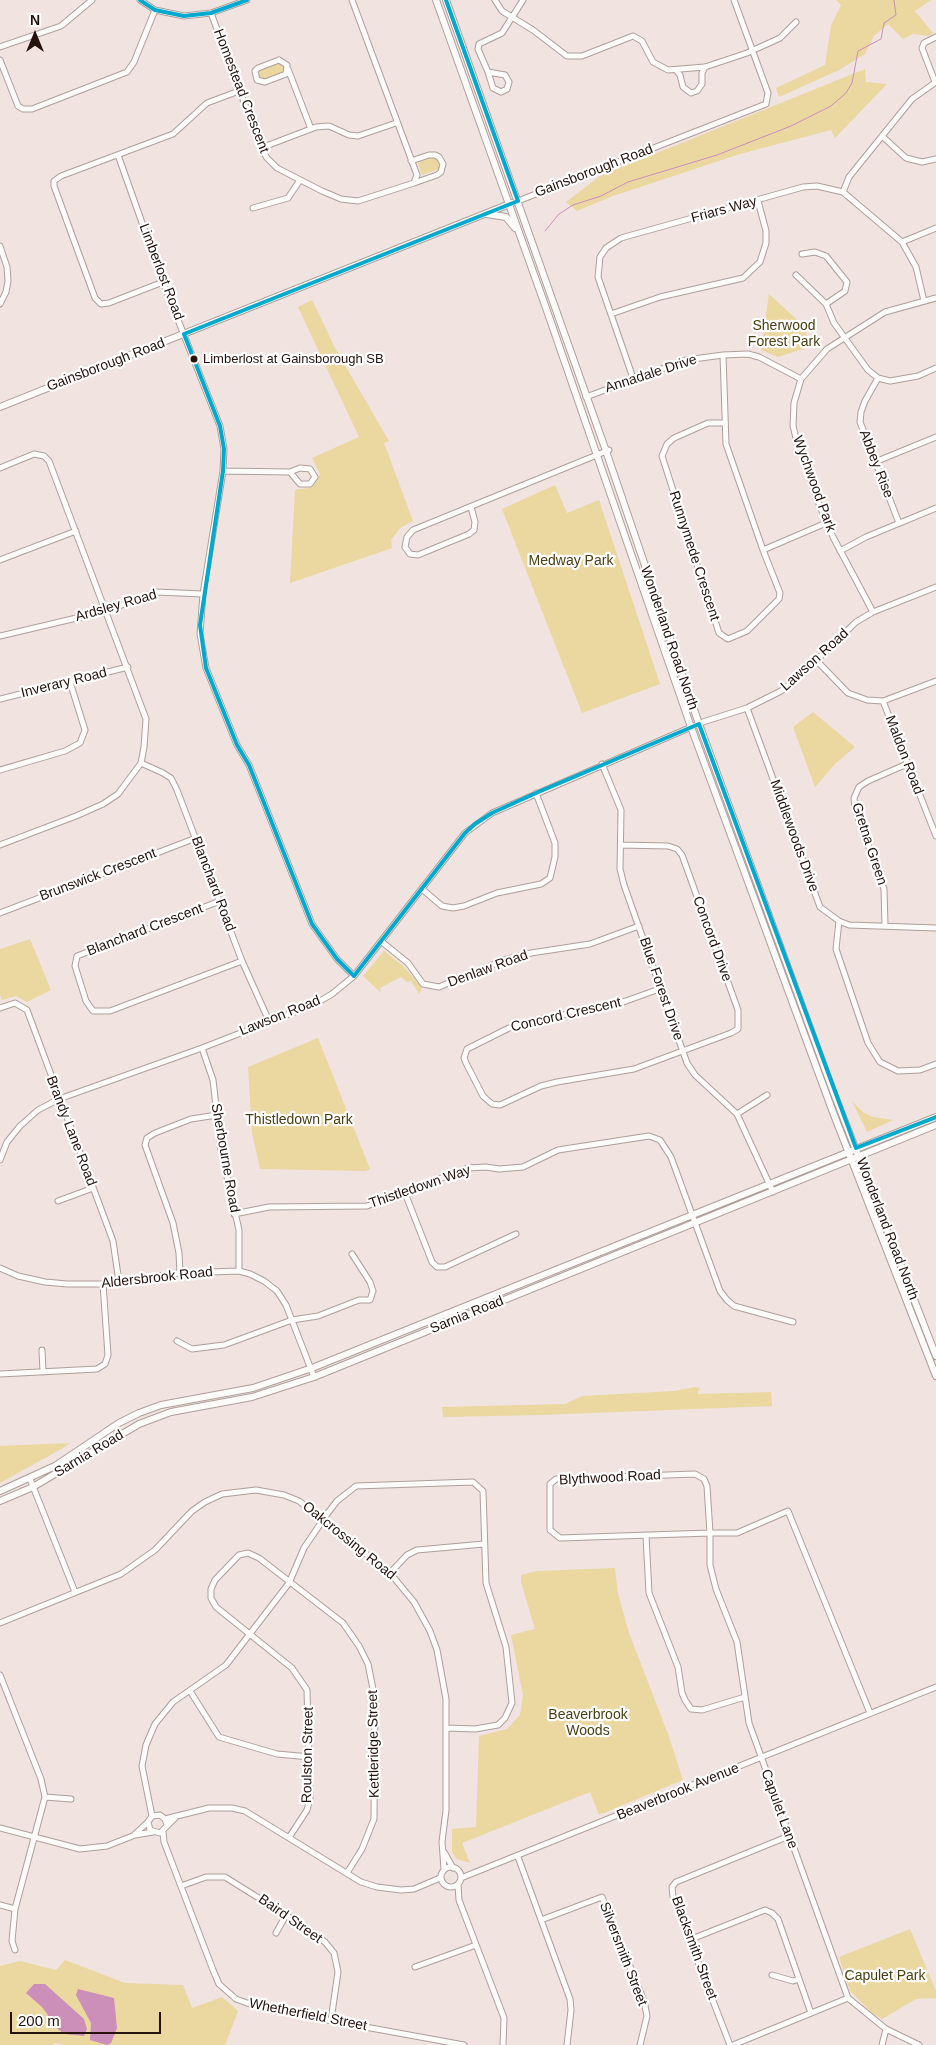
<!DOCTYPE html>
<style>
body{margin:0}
#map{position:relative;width:936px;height:2045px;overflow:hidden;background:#f0e3e0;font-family:Helvetica,sans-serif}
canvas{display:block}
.north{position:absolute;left:10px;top:10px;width:50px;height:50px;-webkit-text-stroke:4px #fff;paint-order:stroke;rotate:0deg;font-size:14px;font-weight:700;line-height:20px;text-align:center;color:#26120d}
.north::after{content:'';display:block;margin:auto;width:18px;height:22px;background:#26120d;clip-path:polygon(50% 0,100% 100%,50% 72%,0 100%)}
.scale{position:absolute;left:10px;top:2012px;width:151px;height:22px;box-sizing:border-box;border:2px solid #26120d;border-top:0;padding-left:6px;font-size:15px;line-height:18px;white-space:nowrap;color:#26120d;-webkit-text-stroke:4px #fff;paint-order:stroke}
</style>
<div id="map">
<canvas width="936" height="2045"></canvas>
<div class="north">N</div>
<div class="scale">200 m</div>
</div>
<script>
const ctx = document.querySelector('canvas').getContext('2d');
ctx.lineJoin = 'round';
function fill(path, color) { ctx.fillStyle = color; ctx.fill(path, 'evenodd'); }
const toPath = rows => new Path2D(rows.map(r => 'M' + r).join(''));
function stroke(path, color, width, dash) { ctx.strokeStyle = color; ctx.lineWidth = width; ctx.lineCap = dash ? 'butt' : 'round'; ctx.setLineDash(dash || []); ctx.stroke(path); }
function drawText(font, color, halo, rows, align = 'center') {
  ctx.font = font + ' Helvetica,sans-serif'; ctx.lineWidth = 4.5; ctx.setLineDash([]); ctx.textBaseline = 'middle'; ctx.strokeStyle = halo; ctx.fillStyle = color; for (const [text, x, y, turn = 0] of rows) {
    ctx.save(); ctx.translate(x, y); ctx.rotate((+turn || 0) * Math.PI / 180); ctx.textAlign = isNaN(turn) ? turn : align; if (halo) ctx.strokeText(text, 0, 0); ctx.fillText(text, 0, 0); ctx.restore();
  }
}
fill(toPath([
 [836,0,931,0,915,11,933,33,929,36,913,34,903,39,888,24,874,36,865,54,839,70,779,97,776,88,825,65,831,26,841,5],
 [278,63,284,66,283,72,264,79,259,78,259,71],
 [865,69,866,82,887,84,835,138,831,130,740,154,613,196,577,211,566,202,600,176],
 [433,156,440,162,439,169,422,175,418,163],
 [769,294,805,327,809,347,778,357,761,350],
 [312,300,335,348,389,441,384,443,413,521,400,528,391,540,392,548,290,583,295,490,309,488,320,474,312,458,359,437,298,307],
 [555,485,567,513,599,500,660,684,582,713,502,509],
 [813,712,855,747,835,764,815,787,793,727],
 [30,939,51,990,27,1002,16,996,2,1000,0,995,0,949],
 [384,951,403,966,422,988,419,994,411,981,407,982,401,977,380,988,381,993,363,976],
 [318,1038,370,1169,366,1171,260,1169,252,1133,248,1067],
 [852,1101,864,1113,873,1117,893,1120,867,1132],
 [695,1387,700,1388,697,1394,771,1392,772,1406,541,1415,443,1417,442,1407,565,1404,582,1396,675,1391],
 [70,1443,63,1448,0,1483,0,1446],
 [615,1568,618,1594,629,1633,668,1734,683,1780,599,1815,590,1792,462,1843,470,1863,457,1859,452,1852,452,1829,476,1827,479,1736,507,1729,520,1715,523,1695,511,1635,535,1629,521,1582,521,1575,537,1571],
 [910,1929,936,1991,936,1998,916,1999,882,2019,872,2013,850,1991,839,1957],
 [65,1960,125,1983,183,1985,192,2008,222,1997,238,2011,225,2045,65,2045,54,2043,54,2045,0,2045,0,1966,20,1961,56,1970]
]), '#ebd7a0');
fill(toPath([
 [34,1984,45,1984,84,2019,87,2029,84,2036,64,2034,58,2029,42,2007,26,1993],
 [78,1989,114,1998,117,2028,111,2043,107,2045,90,2040,91,2023,76,1995]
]), '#cb8fba');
stroke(toPath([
 [545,231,559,214,573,205,601,196,628,182,717,155,791,126,831,106,846,93,852,83,858,51,881,39,884,23,896,15,894,0]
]), '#cb8fba', 1);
const minor = toPath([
 [140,0,155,10,184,16,211,13,247,0],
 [495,0,502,11,533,30,567,56,582,56,633,36,642,41,653,62,668,70,705,67,747,53,780,38,796,22],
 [211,13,261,148,267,158,277,168,322,191,341,199,358,201,414,183,417,175,352,0],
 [0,47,61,26,92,0],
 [0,60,18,106,23,109,32,109,127,72,134,62,155,10],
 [279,60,287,65,286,74,265,82,257,80,255,71,258,68,279,60],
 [288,69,311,129],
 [676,70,680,75,683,87,691,93,697,91,702,84,702,73,705,67],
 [488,72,505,75,509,82,507,89,501,92,493,88,488,72,478,49,479,44,502,33,523,0],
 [935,82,922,48,924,43,936,37],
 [882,136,906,158,922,162,936,159],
 [261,148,316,127,329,126,349,135,358,136,396,123],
 [118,155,163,282,220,426,224,449,223,471,203,594,200,634,206,668,237,745,249,765,312,924,337,959,354,976],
 [411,161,429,155,435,155,439,157,443,164,441,172,437,175,414,183],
 [843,192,849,177,912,99,936,82],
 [518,201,766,104,768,93,734,0],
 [253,208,288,198,300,180],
 [902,242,936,228],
 [0,246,7,267,8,281,6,292,0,304],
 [802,254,815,252,826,256,847,282,845,291,826,304,834,323,868,370,878,378,890,381,918,376,936,368],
 [796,275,826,304],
 [163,282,109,303,101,304,95,298,54,186,54,181,61,176,173,134,207,103,239,91],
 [611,314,660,297,743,278,760,262,766,243,766,231,758,201],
 [723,355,726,444,763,550,780,593,779,599,747,631,728,639,719,633,662,456,667,444,674,438,708,423,725,423],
 [633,378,598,277,600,257,606,248,621,238,803,187,817,186,843,192,902,242,916,267,924,301],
 [878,378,865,401,861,412,860,422,899,523],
 [586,397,686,360,723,355,748,354,759,357,801,379],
 [875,462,936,437],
 [0,468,34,454,44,456,49,461,146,719,144,747,141,763,118,794,103,804,76,816,0,845],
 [223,471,290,472,300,484,310,484,315,477,310,469,300,468,290,472],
 [471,507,475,522,474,530,469,534,418,555,410,554,405,547,407,537,413,530,609,450],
 [763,550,826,523],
 [840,551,866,537,936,508],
 [0,560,76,531],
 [873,612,833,537,819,504,796,438,793,426,794,403,801,379,827,349,885,312,936,298],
 [0,636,106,611,156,592,203,594],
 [816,660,848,693,867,700,883,701,936,681],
 [0,699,128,667],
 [883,701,936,836],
 [747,708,820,907,839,921,849,925,936,928],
 [141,763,163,773,171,778,177,790,242,961,269,1021],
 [602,764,621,810,620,869,624,885,687,1063,695,1075,737,1114,773,1192],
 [0,770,65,751,80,743,85,730,70,682],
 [621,845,668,846,677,849,682,855,738,1010,738,1029,731,1033,634,1069,557,1082,541,1086,500,1105,492,1104,483,1096,466,1063,464,1058,467,1049,509,1028,544,1018,592,1010,626,1001,662,988],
 [422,889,442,906,453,908,464,906,497,893,541,884,550,878,555,857,555,843,536,793],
 [220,901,77,956,75,966,86,1001,93,1011,110,1011,242,961],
 [0,913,196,838],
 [839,921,836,949,868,1043,880,1062,898,1071,920,1070,936,1064],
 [885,926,884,889,855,809,854,798,859,787,868,781,907,764],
 [382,942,408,963,423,984,439,987,504,960,531,953,590,944,639,926],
 [0,1008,15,1003,27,1010,113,1241,119,1282],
 [202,1048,213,1080,221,1150,239,1230,239,1271],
 [737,1114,767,1095],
 [0,1160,7,1142,20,1126,38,1110,59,1099,202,1048,315,1004,332,994,354,976,465,833,492,813,703,722,747,708,781,691,798,678,856,622,873,612,936,587],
 [405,1193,432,1262,437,1267,445,1267,516,1234],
 [58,1201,93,1188],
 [234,1214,269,1207,367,1206,468,1168,486,1167,499,1169,523,1167,558,1150,649,1136,660,1140,671,1157,720,1291,727,1300,734,1306,793,1322],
 [0,1268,18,1276,45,1282,67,1284,103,1284,180,1273,239,1271,250,1274,264,1281,277,1291,286,1305,314,1377],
 [180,1273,179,1253,173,1223,145,1145,147,1138,155,1133,191,1119,217,1115],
 [177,1341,192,1349,224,1345,292,1320,318,1316,359,1300,370,1300,373,1291,370,1282,352,1254],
 [42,1350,43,1372],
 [0,1374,97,1369,105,1364,108,1355,103,1284],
 [30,1479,75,1592],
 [646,1536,649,1593,678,1667,682,1693,685,1700,691,1709,702,1710,745,1697],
 [390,1573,407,1555,417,1550,484,1544],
 [0,1623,121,1574,155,1550,192,1511,205,1502,222,1494,256,1490,284,1495,299,1501,390,1573,414,1602,430,1631,437,1650,446,1699,446,1810,442,1842,444,1869],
 [0,1675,41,1779,45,1797,15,1909,12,1941,15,1950],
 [190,1691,219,1737,277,1754,310,1757],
 [870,1713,788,1511,737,1533,710,1533,707,1486,704,1479,695,1474,556,1479,550,1484,550,1530,560,1538,710,1533,710,1565,716,1589,737,1642,749,1723,848,1998,886,2029,919,2045],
 [45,1797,71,1799],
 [152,1816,142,1766,146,1745,155,1724,173,1702,226,1665,289,1583,304,1548,327,1514,337,1501,356,1486,473,1482,483,1491,486,1583,506,1647,512,1703,505,1718,498,1725,475,1729,447,1728],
 [165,1819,209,1808,232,1808,245,1811,361,1882,377,1887,401,1890,414,1889,440,1878],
 [167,1825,165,1819,160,1815,152,1816,148,1822,150,1830,160,1833,175,1818],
 [0,1828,80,1849,107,1846,135,1835,153,1832],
 [163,1832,164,1842,213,1970,219,1984,236,1999,261,2008,464,2045],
 [135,1834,148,1822],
 [290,1836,307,1810,310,1798,307,1690,292,1668,216,1607,211,1598,211,1589,215,1580,239,1555,248,1553,259,1558,343,1623,359,1646,368,1664,375,1699,374,1819,362,1849,347,1873],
 [444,1852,453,1868],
 [518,1857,570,1999,571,2010,567,2045],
 '441 1877a10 10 0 1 1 20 0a10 10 0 1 1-20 0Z',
 [461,1878,936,1687],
 [458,1885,459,1900,504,2018,503,2045],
 [181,1886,206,1877,225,1877,286,1915,325,1942,334,1953,338,1972,331,2020],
 [0,1905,15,1909],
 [541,1920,602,1897,644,2001,647,2016,640,2045],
 [276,1933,286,1915],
 [689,1940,765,1910,772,1913,778,1919,811,2013],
 [415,1967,476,1945],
 [772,1975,793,1981,799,1979],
 [730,2045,673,1897,672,1887,676,1882,789,1836],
 [733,2045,848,1998],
 [882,2045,886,2029]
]);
const major = toPath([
 [436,0,546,308,691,727,834,1115,936,1376],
 [446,0,606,451,699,724,833,1091,936,1356],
 [487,214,506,217,515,228],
 [0,407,512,203],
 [0,1491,55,1466,119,1423,139,1413,161,1405,253,1388,312,1368,936,1117],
 [0,1501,33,1487,139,1424,171,1412,252,1397,314,1377,936,1125]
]);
stroke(minor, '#af9f9b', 7);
stroke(major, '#af9f9b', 8);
stroke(minor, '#fdfbfa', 5);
stroke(major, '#fdfbfa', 6);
stroke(toPath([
 [140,0,155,10,184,16,211,13,247,0],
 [446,0,518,201,184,334,220,426,224,449,223,471,200,625,206,668,237,745,249,765,312,924,337,959,354,976,465,833,475,824,492,813,536,793,699,724,856,1148,936,1117]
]), '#00a9ce', 4);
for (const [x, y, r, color] of [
 [194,359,4.5,"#26120d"]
]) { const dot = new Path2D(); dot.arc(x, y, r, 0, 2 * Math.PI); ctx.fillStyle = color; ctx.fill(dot); stroke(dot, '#fff', 2); }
drawText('13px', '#26120d', '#fff', [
 ["Limberlost at Gainsborough SB",203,359]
], 'left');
drawText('14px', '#26120d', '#fff', [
 ["Homestead Crescent",241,91,69],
 ["Gainsborough Road",594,171,-21],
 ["Friars Way",724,210,-15],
 ["Limberlost Road",161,272,69],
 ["Gainsborough Road",106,365,-21],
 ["Annadale Drive",651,374,-18],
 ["Abbey Rise",876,464,69],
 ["Wychwood Park",814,484,70],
 ["Runnymede Crescent",694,556,72],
 ["Ardsley Road",116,606,-16],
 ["Wonderland Road North",669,638,71],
 ["Lawson Road",815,660,-42],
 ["Inverary Road",64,683,-14],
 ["Maldon Road",904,755,69],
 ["Middlewoods Drive",794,836,70],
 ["Gretna Green",869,844,72],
 ["Brunswick Crescent",98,875,-21],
 ["Blanchard Road",213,884,69],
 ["Blanchard Crescent",145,930,-21],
 ["Concord Drive",712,939,70],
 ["Denlaw Road",488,969,-20],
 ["Blue Forest Drive",661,989,71],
 ["Concord Crescent",566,1015,-13],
 ["Lawson Road",280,1016,-22],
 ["Brandy Lane Road",71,1131,69],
 ["Sherbourne Road",225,1158,80],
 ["Thistledown Way",420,1187,-19],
 ["Wonderland Road North",887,1229,69],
 ["Aldersbrook Road",157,1278,-6],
 ["Sarnia Road",467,1315,-22],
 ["Sarnia Road",89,1454,-31],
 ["Blythwood Road",610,1478,-3],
 ["Oakcrossing Road",349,1541,39],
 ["Kettleridge Street",374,1744,-91],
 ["Roulston Street",308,1755,-89],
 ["Beaverbrook Avenue",678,1792,-22],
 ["Capulet Lane",779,1809,70],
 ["Baird Street",290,1919,35],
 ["Blacksmith Street",694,1948,70],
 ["Silversmith Street",623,1954,69],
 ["Whetherfield Street",308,2015,11]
]);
drawText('14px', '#4b4013', '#fff', [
 ["Sherwood",784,326],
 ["Forest Park",784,342],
 ["Medway Park",571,561],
 ["Thistledown Park",299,1120],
 ["Beaverbrook",588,1715],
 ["Woods",588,1731],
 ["Capulet Park",885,1976]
]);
</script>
